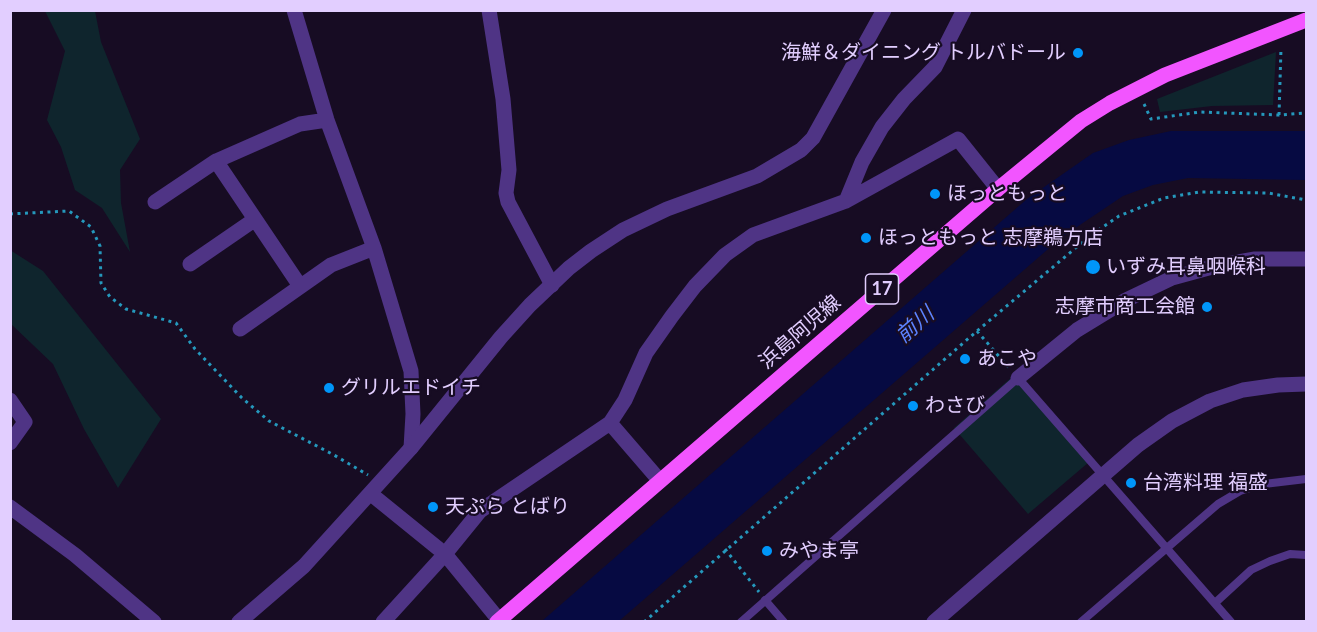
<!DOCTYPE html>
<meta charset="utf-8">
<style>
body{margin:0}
#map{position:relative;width:1317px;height:632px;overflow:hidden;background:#170c23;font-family:Lato,sans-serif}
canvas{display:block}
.frame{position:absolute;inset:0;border:12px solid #e2ceff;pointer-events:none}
</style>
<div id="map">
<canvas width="1317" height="632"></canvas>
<div class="frame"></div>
</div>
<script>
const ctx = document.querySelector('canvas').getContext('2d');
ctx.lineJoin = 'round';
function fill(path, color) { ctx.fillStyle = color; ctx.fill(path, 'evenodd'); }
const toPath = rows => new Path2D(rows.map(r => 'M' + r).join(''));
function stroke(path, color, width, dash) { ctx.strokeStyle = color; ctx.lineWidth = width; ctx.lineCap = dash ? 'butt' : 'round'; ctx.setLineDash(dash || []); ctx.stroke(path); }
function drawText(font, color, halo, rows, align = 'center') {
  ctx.font = font + ' Lato,"Noto Sans JP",sans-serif'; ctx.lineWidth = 4.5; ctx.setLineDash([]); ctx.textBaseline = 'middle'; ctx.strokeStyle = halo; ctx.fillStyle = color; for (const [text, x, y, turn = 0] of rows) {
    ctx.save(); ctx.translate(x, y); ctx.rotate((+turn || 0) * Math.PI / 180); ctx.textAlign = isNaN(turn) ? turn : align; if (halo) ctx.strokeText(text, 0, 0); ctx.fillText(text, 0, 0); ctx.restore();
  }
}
fill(toPath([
 [45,11,95,11,101,42,140,139,120,170,121,203,130,252,102,208,75,190,61,147,47,120,65,51],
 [1276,52,1273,105,1212,106,1160,112,1157,99],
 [10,250,43,271,161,419,118,488,84,429,53,364,11,324],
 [1013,376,1089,462,1028,514,954,428]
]), '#0f252d');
fill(toPath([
 [1171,131,1306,131,1306,180,1188,178,1153,185,1123,196,1062,237,619,621,542,621,1027,199,1093,153,1129,140]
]), '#060a42');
stroke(toPath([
 [1144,104,1151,119,1200,112,1279,115,1306,113],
 [1279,115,1281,48],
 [10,214,69,211,91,227,100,246,101,283,110,297,126,309,176,323,195,349,242,398,269,421,334,455,368,475],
 [977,331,1009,368],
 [725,549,759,592],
 [644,622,977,331,1091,235,1119,216,1164,198,1199,192,1268,193,1306,200]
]), '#2598bc', 3, [3, 4.5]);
stroke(toPath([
 [765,600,784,622],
 [1215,603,1251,570,1270,561,1290,554,1306,555],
 [741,622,1018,378,1231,622],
 [1081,622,1218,504,1240,491,1264,484,1306,479]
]), '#4f3485', 8);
stroke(toPath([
 [294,10,327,120,374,248,411,371,413,414,411,448],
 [489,10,503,99,509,170,506,193,508,202,552,285],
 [216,161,300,286],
 [846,201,862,162,882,127,904,99,935,67,964,10],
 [155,202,216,161,300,124,327,120],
 [190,264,254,220],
 [240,329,331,265,374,248],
 [1018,378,1077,330,1126,300,1172,278,1216,266,1255,259,1306,259],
 [10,400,25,422,10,443],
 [610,423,660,481],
 [371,494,445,554,499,620],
 [10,507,75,555,154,622],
 [383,622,445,554,480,511,610,423,625,400,646,353,672,316,695,286,725,255,753,235,846,201,958,139,998,189]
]), '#4f3485', 15);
stroke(toPath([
 [239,622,304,566,411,448,501,337,530,305,569,268,591,251,623,230,667,209,757,176,801,150,813,138,884,10],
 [934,622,1138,445,1172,421,1210,401,1243,390,1278,385,1306,384]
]), '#4f3485', 15);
stroke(toPath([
 [497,622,998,189,1081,121,1110,103,1165,75,1306,20]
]), '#f255ff', 15);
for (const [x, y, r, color] of [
 [1078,53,6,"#0096f9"],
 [935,194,6,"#0096f9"],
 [866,238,6,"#0096f9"],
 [1093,267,8,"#0096f9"],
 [1207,307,6,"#0096f9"],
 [965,359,6,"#0096f9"],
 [329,388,6,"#0096f9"],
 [913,406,6,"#0096f9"],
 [1131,483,6,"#0096f9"],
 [433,507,6,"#0096f9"],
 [767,551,6,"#0096f9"]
]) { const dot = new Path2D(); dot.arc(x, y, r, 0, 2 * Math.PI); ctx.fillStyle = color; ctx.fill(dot); stroke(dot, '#170c23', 2); }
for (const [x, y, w] of [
 [882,289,33]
]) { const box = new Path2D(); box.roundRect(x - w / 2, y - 15, w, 30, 4.5); ctx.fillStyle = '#170c23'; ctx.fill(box); stroke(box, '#e2ceff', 1.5); }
drawText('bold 18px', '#e2ceff', null, [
 ["17",882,289]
]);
drawText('20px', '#e2ceff', '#170c23', [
 ["海鮮＆ダイニング トルバドール",1066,53,"right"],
 ["ほっともっと",947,194],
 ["ほっともっと 志摩鵜方店",878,238],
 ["いずみ耳鼻咽喉科",1106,267],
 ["志摩市商工会館",1195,307,"right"],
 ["あこや",977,359],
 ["グリルエドイチ",341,388],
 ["わさび",925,406],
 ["台湾料理 福盛",1143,483],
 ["天ぷら とばり",445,507],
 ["みやま亭",779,551]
], 'left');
drawText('20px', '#e2ceff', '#170c23', [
 ["浜島阿児線",800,332,-41]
]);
drawText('italic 21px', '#5c83ff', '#170c23', [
 ["前川",915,325,-41]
]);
</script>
